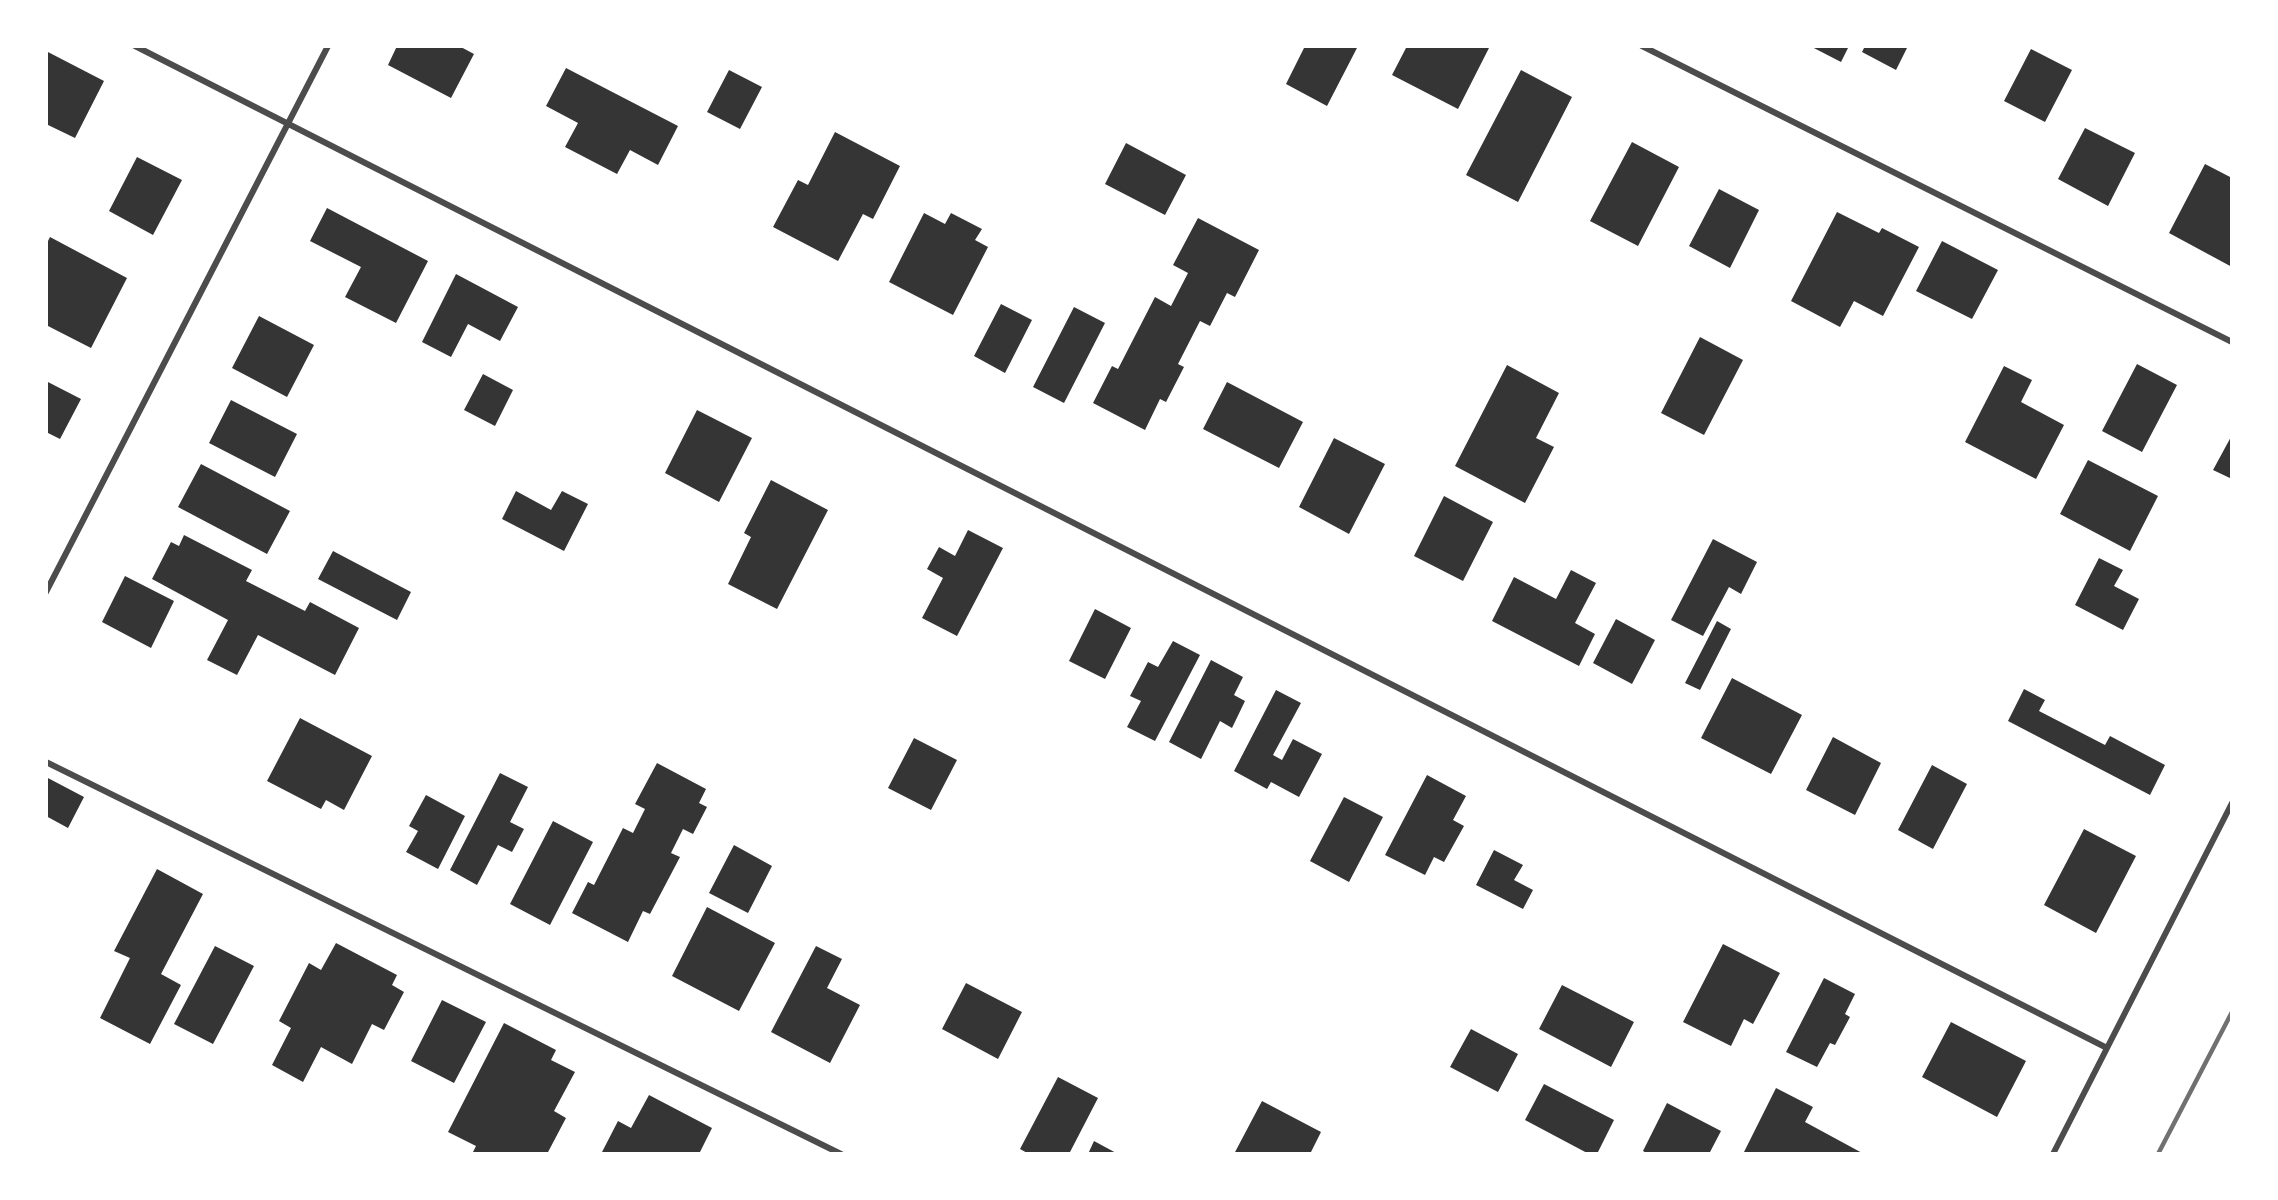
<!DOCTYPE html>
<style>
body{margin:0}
#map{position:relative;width:2278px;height:1200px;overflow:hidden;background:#fff;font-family:Figtree,sans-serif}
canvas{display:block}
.frame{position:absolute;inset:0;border:48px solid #fff;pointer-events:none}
</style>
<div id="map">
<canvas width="2278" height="1200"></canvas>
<div class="frame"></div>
</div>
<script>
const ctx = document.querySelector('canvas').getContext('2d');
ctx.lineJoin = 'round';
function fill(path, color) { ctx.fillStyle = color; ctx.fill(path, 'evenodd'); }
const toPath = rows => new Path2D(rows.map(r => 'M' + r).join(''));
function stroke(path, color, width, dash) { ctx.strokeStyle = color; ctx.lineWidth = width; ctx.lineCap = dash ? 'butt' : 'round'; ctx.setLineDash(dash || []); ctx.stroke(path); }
fill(toPath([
 [397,46,459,46,474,54,451,98,388,65],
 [1305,46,1358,46,1327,106,1286,84],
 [1407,46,1490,46,1458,109,1392,75],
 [1810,46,1849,46,1841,62],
 [1865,46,1908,46,1896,70,1862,52],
 [2031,49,2072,70,2045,122,2004,101],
 [46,51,104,81,75,138,46,124],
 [566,68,678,126,658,165,630,150,617,174,565,147,578,123,546,106],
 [729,70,762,87,740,129,707,112],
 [1521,70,1572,97,1518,202,1466,175],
 [2085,128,2135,153,2108,206,2058,179],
 [835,132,900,166,873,219,863,214,838,261,773,227,798,180,808,185],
 [1632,142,1679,167,1638,246,1590,221],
 [1126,143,1186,175,1165,215,1105,184],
 [137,157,182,180,153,235,109,211],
 [2205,164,2232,178,2232,267,2169,233],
 [1719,189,1759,210,1730,268,1689,246],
 [327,208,428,261,396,323,345,297,361,267,310,241],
 [1837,212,1879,233,1882,228,1919,247,1883,316,1854,301,1840,327,1791,301],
 [924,213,945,224,951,213,982,229,975,240,988,247,953,315,889,282],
 [1198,218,1259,250,1235,297,1227,293,1210,326,1200,321,1178,364,1184,367,1166,402,1160,399,1145,430,1093,403,1112,366,1118,369,1155,297,1171,306,1188,273,1173,265],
 [50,237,127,278,91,348,46,325,46,245],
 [1942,241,1998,270,1972,319,1916,291],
 [456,274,518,307,500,341,468,324,451,357,422,342],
 [1001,304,1032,320,1005,373,974,356],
 [1074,307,1105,323,1064,403,1033,387],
 [259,316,314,345,287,397,232,368],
 [1700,337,1743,360,1704,435,1661,413],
 [2137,364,2177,385,2142,452,2102,431],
 [1507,365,1559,393,1536,438,1554,447,1525,503,1455,466],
 [2004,366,2032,380,2021,402,2064,425,2036,479,1965,442],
 [483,374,513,390,495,426,464,410],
 [46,381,81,399,60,439,46,432],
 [1227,382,1303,422,1279,468,1203,429],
 [231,400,297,434,275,477,209,443],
 [697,410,752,438,719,502,665,473],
 [2232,435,2232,479,2213,470],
 [1334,438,1385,464,1349,534,1299,507],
 [2088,460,2158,496,2130,551,2060,514],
 [201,464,290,511,267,554,178,507],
 [771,480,828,510,777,609,728,584,751,537,744,533],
 [516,491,551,510,562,491,588,504,564,551,502,519],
 [1444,496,1493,522,1463,581,1414,556],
 [968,530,1003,548,957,636,922,618,943,578,927,569,939,547,955,556],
 [184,535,252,570,246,581,305,611,310,602,359,628,335,675,258,635,237,675,207,660,228,620,152,579,171,542,179,546],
 [1713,539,1757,562,1741,594,1729,587,1703,636,1671,620],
 [333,551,411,592,397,620,318,579],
 [2099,558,2123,570,2114,586,2139,599,2123,630,2075,605],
 [1571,570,1596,583,1575,623,1595,634,1579,666,1492,621,1514,577,1556,599],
 [125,576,174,601,151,648,102,622],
 [1095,609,1131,628,1105,679,1069,661],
 [1616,619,1655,640,1632,684,1593,663],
 [1717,621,1731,629,1700,690,1685,683],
 [1173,641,1200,655,1155,741,1127,727,1141,701,1130,696,1148,662,1158,667],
 [1211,660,1243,677,1234,695,1245,701,1232,728,1220,721,1201,759,1169,742],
 [1732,678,1802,715,1771,774,1701,738],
 [2024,689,2045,700,2039,711,2105,745,2110,736,2165,765,2150,795,2008,721],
 [1276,690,1301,703,1273,755,1282,760,1293,739,1322,754,1299,797,1271,782,1267,789,1234,771],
 [300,718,372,756,344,810,326,800,321,809,267,781],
 [1833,737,1881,763,1855,815,1806,790],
 [914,738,957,760,931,810,888,788],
 [657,763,706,789,699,803,707,807,693,834,683,829,671,853,680,857,650,914,643,911,628,942,572,913,588,882,594,885,623,828,633,833,645,809,635,804],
 [1932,765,1967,784,1933,849,1898,830],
 [500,773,528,787,510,822,524,829,512,852,498,845,477,885,450,870],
 [1427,775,1466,796,1453,820,1464,826,1444,862,1434,857,1425,875,1385,855],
 [46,777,84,797,68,828,46,816],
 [426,795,465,816,438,869,406,852,418,831,409,826],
 [1344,797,1383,817,1349,882,1310,861],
 [553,821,593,842,550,925,510,904],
 [2084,829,2136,856,2096,933,2044,905],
 [734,845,772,866,748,913,709,893],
 [1494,850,1523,865,1514,880,1533,890,1523,909,1476,885],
 [157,869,203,894,161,974,181,985,150,1044,100,1018,130,958,114,951],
 [707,907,775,943,739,1011,672,976],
 [336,943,397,975,392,985,404,992,384,1030,372,1024,352,1064,321,1047,303,1082,272,1065,291,1028,279,1021,309,963,321,970],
 [1723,944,1780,973,1753,1024,1744,1019,1731,1046,1683,1022],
 [215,946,254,966,213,1044,174,1024],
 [816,946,842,959,827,988,860,1005,830,1063,771,1032],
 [1824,978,1855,994,1845,1014,1850,1017,1835,1045,1830,1043,1817,1067,1786,1052],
 [966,983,1022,1012,998,1059,942,1029],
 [1562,985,1634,1022,1611,1067,1539,1029],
 [442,1000,486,1022,454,1083,411,1061],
 [1951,1022,2026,1061,1997,1117,1922,1077],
 [504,1023,556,1050,551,1060,575,1072,554,1111,566,1118,547,1154,472,1154,476,1146,448,1132],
 [1471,1029,1518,1054,1498,1092,1450,1067],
 [1058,1077,1098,1098,1069,1154,1029,1154,1020,1149],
 [1544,1084,1614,1120,1597,1154,1589,1154,1525,1120],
 [1776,1088,1813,1107,1805,1122,1864,1154,1743,1154],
 [649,1095,712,1128,699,1154,601,1154,618,1121,631,1128],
 [1262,1101,1321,1132,1310,1154,1234,1154],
 [1667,1103,1721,1131,1709,1154,1648,1154,1643,1151],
 [1094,1141,1118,1154,1088,1154]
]), '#353535');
stroke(toPath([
 [135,46,2107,1048],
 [1642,46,2232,342],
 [46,592,328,46],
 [46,762,841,1154],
 [2053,1154,2232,803]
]), '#4c4c4c', 6);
stroke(toPath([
 [2158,1154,2232,1012]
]), '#707070', 4.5);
</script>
